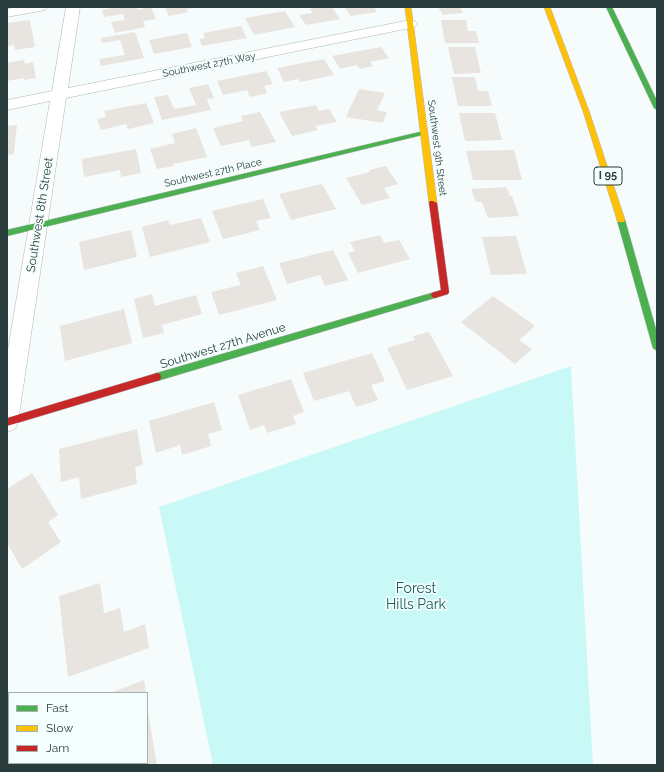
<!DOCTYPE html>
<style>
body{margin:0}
#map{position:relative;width:664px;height:772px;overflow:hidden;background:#f6fcfb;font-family:Raleway,sans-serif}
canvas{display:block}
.frame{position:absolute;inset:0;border:8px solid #2a3d3d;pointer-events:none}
.legend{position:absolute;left:8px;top:692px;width:140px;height:72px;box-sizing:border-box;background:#f4fefd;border:1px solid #a3b1b0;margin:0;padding:5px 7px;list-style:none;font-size:12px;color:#2a3d3d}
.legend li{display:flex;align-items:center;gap:8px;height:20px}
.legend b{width:20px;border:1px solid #a3b1b0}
</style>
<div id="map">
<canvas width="664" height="772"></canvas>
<div class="frame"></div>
<ul class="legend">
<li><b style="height:5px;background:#4caf50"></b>Fast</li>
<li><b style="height:5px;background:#ffc107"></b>Slow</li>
<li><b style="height:5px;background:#c62828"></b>Jam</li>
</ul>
</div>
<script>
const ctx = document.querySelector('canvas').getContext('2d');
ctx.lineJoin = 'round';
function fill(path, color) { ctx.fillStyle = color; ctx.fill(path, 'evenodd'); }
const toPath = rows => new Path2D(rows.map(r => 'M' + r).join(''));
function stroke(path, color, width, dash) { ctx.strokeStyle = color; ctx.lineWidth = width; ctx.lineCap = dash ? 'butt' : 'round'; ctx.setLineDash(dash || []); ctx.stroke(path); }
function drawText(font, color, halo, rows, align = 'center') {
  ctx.font = font + ' Raleway,sans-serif'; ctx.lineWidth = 3.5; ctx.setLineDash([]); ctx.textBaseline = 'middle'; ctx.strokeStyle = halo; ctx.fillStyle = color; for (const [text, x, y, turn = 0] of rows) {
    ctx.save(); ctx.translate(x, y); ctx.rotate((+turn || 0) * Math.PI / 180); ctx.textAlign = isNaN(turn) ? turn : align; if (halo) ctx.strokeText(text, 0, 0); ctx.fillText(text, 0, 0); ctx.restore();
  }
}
fill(toPath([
 [571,366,593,765,213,765,159,507]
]), '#c9f9f7');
fill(toPath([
 [117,7,137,7,138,10,151,7,156,19,143,21,145,27,115,33,111,22,125,20,123,14,104,17,102,10],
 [165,7,192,7,192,8,186,9,188,12,169,16],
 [320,7,332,7,340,19,306,25,299,15,312,13,310,9],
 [344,7,374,7,377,12,351,16],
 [438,7,460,7,463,13,443,15],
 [285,11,295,27,254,35,245,18],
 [30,20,35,47,15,50,14,45,8,46,7,23],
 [441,20,466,20,468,31,476,31,479,43,445,43],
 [241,26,247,38,202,46,199,39,205,38,203,33],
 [135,32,144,58,101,66,99,59,125,55,120,40,102,43,101,38],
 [187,33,192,47,154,54,149,40],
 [381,47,389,58,370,62,373,66,360,69,357,65,340,69,332,56],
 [448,47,475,47,481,73,454,74],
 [324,59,334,75,300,82,298,79,284,82,277,68],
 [24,60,25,64,33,62,36,78,24,80,23,78,7,81,7,63],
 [266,71,273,84,264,86,267,93,250,97,247,90,223,95,217,81],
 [452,77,475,77,478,91,488,91,492,106,458,106],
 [208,84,214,98,207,99,211,110,162,120,154,97,168,95,174,109,196,105,189,88],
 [359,89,385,93,377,110,387,112,383,123,346,117],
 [146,103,154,123,128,129,126,124,101,130,97,119,106,117,104,111],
 [316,105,319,111,329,109,337,122,315,126,318,130,292,136,279,112],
 [260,112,276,142,252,147,249,140,221,146,213,128,243,121,241,116],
 [459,113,495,113,502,140,465,141],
 [17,125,14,154,7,155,7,126],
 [196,128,207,157,173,164,174,166,157,169,150,149,175,143,172,134],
 [136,149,141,173,121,177,120,170,84,177,82,159],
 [514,150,522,180,473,180,466,151],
 [386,166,398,184,384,188,390,198,362,205,346,178,370,172,369,170],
 [322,184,336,209,291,220,279,194],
 [506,187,510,196,512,196,519,216,488,218,482,202,476,202,471,189],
 [263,199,271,218,256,221,260,230,223,239,212,211],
 [201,218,210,242,150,257,142,227,168,220,170,225],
 [131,230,137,257,84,270,79,242],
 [380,235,384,243,399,240,410,259,358,273,348,253,355,251,350,242],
 [516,236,527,274,491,275,482,237],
 [333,250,348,280,325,286,320,275,287,284,279,263],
 [263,266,277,300,219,315,211,292,241,285,236,273],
 [152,294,155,306,196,295,202,314,162,325,164,333,143,338,134,299],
 [493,296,535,326,519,340,532,349,515,364,461,322],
 [124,309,132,343,65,361,60,326],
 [429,332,453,376,407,390,387,348,415,340,413,336],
 [372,353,385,381,371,385,378,400,356,407,349,391,314,401,303,373],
 [291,379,304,412,293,416,296,424,267,433,264,425,250,430,238,395],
 [214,402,222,430,208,434,211,446,182,455,180,445,156,453,149,421],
 [137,429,143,465,135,467,137,484,81,499,79,477,61,482,59,449],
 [32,473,58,515,48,522,61,542,22,569,7,543,7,489],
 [100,583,104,613,120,608,124,632,145,624,149,648,68,677,59,596],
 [144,680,146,693,110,693],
 [147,707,157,765,81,765,81,763,147,763]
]), '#e8e4df');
const street = toPath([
 [18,7,47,7,45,10,7,17,7,9,18,7],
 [66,7,80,7,68,88,410,20,415,21,417,24,415,27,410,28,66,98,18,422,15,429,7,432,7,355,50,101,7,110,7,100,52,91,66,7]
]);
const fast = toPath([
 [606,7,612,7,657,101,657,110,654,108,606,7],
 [424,131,426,132,426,134,7,236,7,230,424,131],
 [621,217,625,220,657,333,657,351,653,348,617,220,621,217],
 [435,292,438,293,439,295,438,297,157,381,154,380,153,377,154,374,157,373,435,292]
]);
const slow = toPath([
 [405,7,411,7,437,203,433,205,429,203,405,7],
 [544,7,550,7,589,111,625,220,624,222,618,222,617,220,583,111,544,7]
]);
const jam = toPath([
 [430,201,433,201,437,203,449,292,448,294,435,298,432,297,431,295,432,293,441,290,429,203,430,201],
 [157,373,160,374,161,377,160,380,7,426,7,418,157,373]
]);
stroke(street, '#abb6b5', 1);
stroke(fast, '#abb6b5', 1);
stroke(slow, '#abb6b5', 1);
stroke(jam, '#abb6b5', 1);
fill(street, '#fefffe');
fill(fast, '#4caf50');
fill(slow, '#ffc107');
fill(jam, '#c62828');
drawText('10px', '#2a3d3d', '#f4fefd', [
 ["Southwest 27th Way",209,65,-11],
 ["Southwest 9th Street",437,148,83],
 ["Southwest 27th Place",213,173,-13]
]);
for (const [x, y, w] of [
 [608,176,28]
]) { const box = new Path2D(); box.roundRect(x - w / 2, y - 9, w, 18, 3); ctx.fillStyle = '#f4fefd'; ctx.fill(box); stroke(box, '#2a3d3d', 1); }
drawText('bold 11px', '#2a3d3d', null, [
 ["I 95",608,176]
]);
drawText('12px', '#2a3d3d', '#f4fefd', [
 ["Southwest 8th Street",40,215,-81],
 ["Southwest 27th Avenue",223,346,-17]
]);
drawText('14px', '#175e5e', '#f4fefd', [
 ["Forest",416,589],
 ["Hills Park",416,605]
]);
</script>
